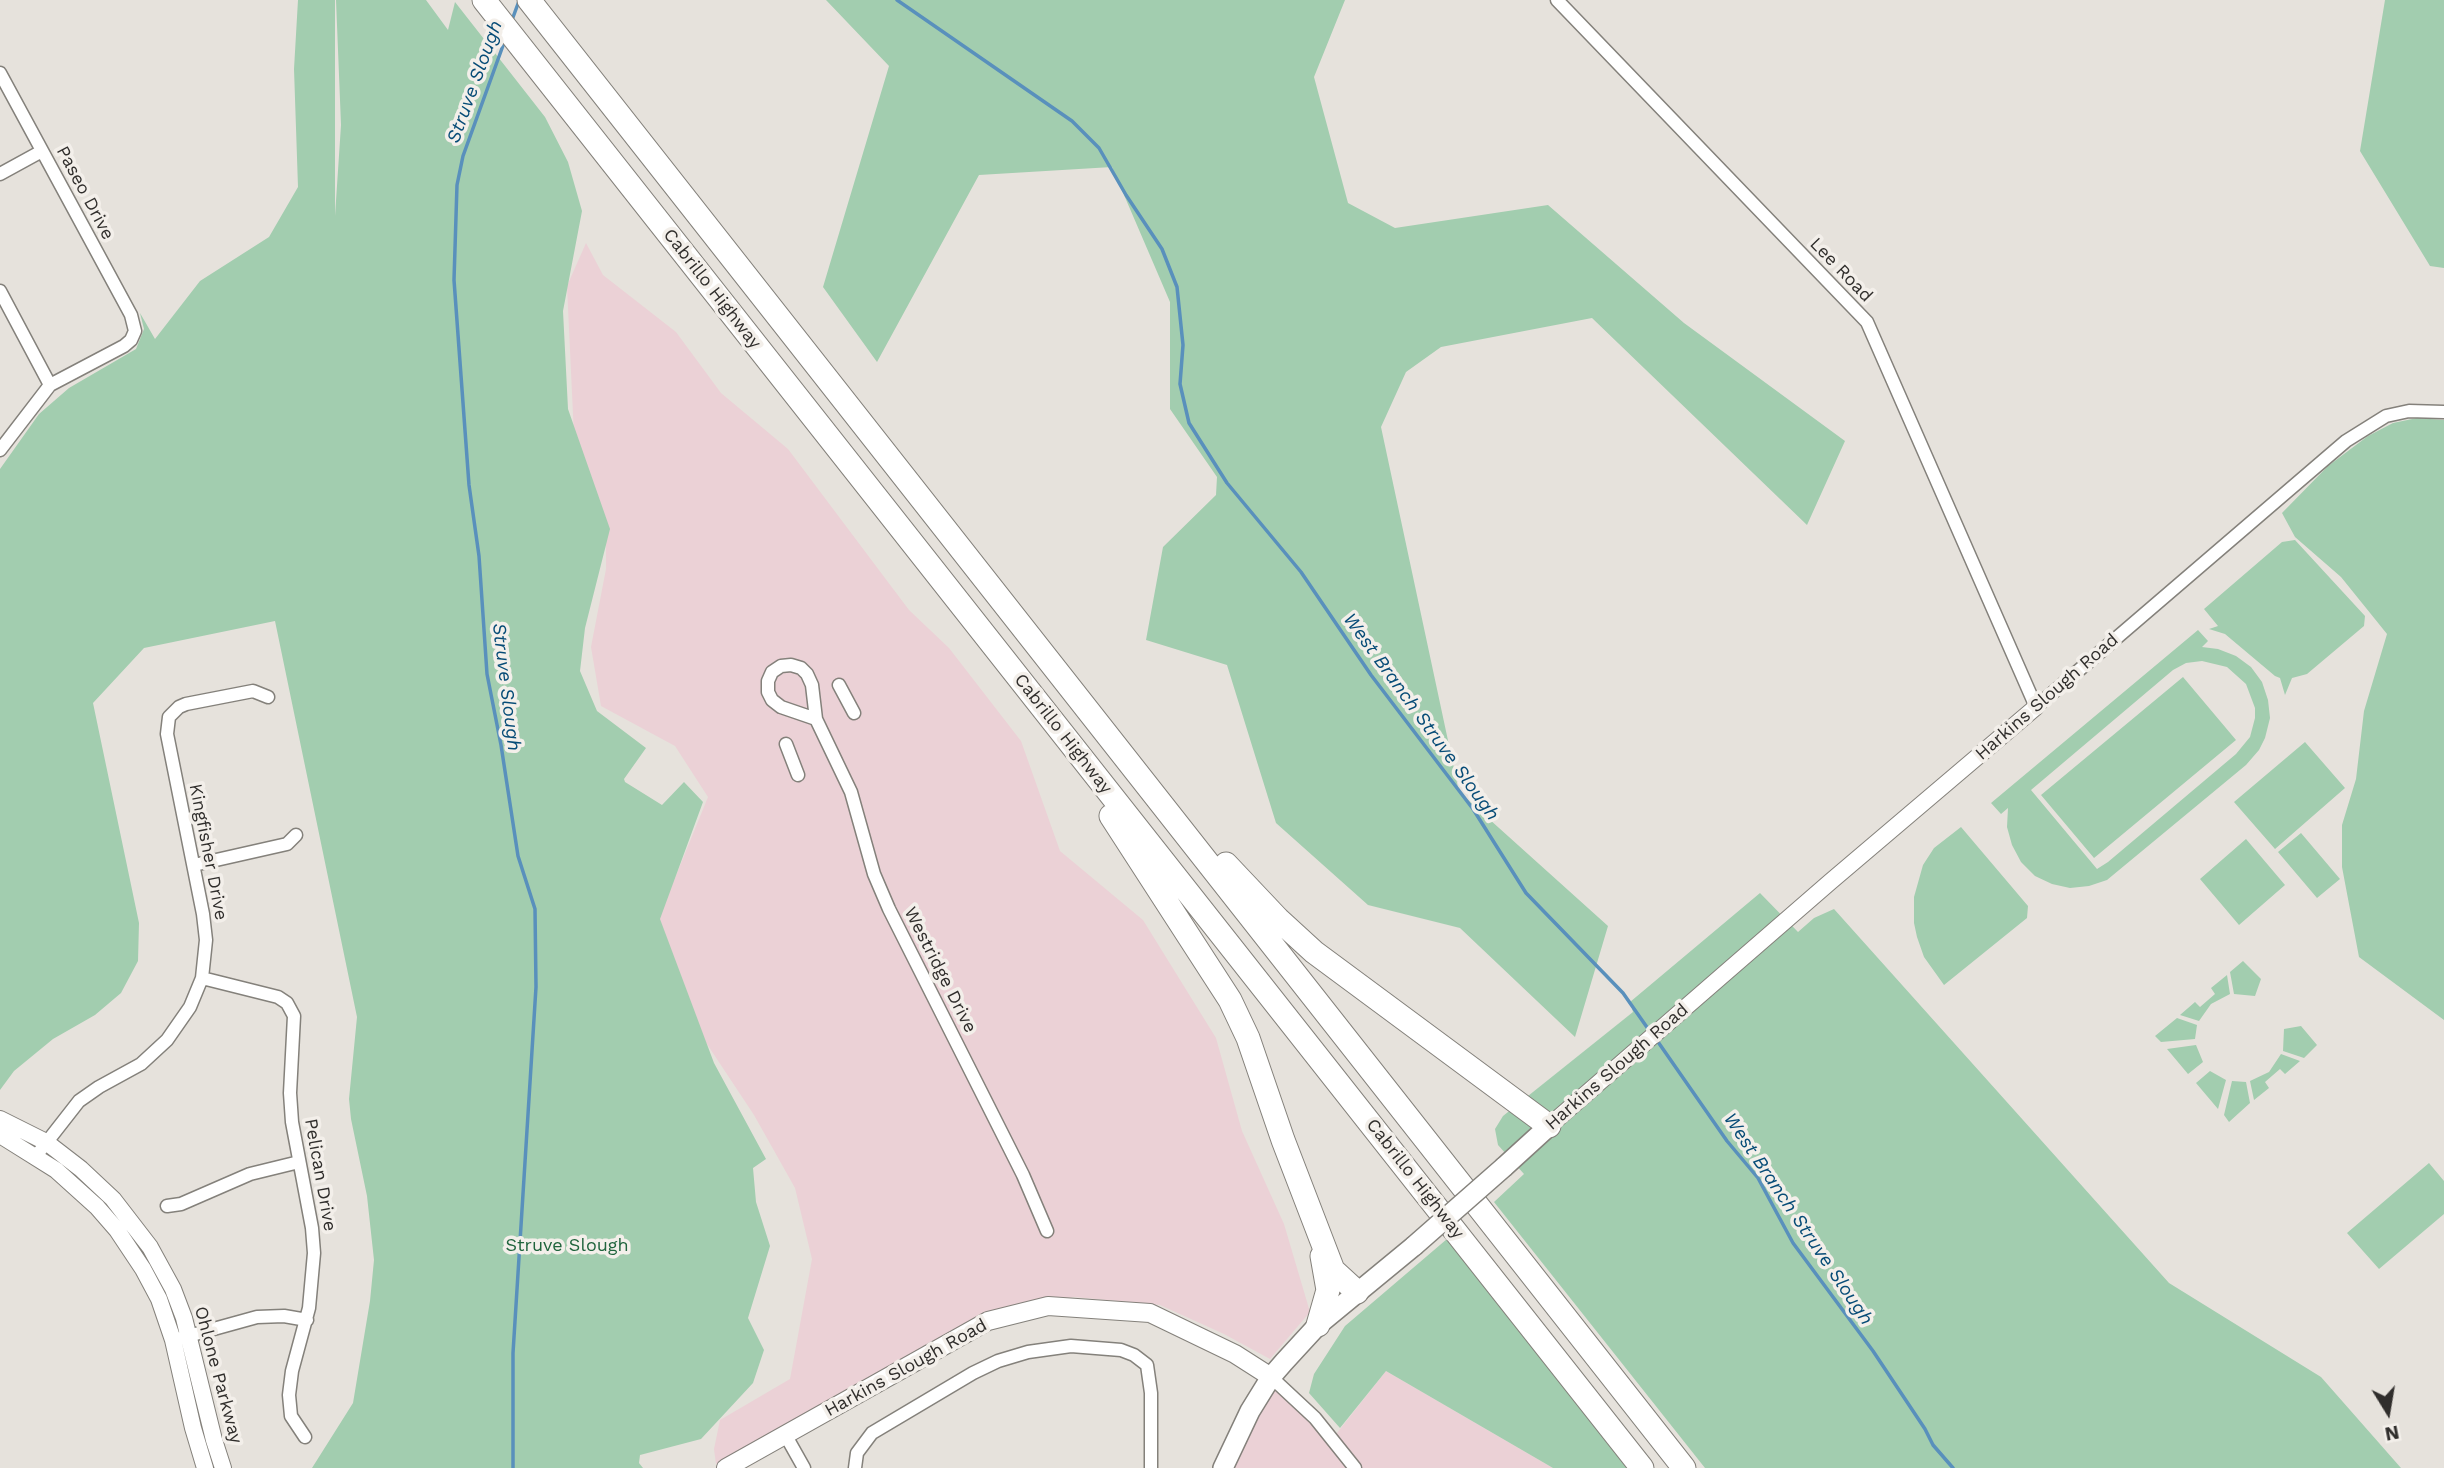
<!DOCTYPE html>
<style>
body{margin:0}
#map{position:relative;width:2444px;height:1468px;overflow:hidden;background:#e6e2dc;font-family:"Work Sans",sans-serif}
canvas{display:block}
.north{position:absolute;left:2353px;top:1377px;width:70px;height:70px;-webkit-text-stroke:5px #f3efea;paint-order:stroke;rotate:169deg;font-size:19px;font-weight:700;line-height:28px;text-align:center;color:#302e2c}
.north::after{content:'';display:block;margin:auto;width:24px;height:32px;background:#302e2c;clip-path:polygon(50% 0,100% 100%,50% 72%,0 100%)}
</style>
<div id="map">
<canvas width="2444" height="1468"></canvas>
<div class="north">N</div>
</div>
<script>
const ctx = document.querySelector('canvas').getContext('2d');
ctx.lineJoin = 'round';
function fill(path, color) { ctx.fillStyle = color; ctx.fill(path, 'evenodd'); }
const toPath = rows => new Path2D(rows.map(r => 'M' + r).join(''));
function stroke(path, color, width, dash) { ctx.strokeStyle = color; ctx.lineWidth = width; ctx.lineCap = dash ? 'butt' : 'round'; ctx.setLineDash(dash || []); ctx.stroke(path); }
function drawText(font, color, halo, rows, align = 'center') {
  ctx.font = font + ' "Work Sans",sans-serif'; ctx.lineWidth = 7; ctx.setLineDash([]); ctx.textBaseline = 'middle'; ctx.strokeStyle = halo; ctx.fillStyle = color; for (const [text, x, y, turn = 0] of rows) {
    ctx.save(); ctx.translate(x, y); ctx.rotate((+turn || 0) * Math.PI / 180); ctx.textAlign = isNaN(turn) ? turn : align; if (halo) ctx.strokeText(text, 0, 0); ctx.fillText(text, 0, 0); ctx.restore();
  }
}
fill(toPath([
 [586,243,603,275,676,332,721,393,788,449,909,610,949,648,1021,741,1060,851,1143,920,1216,1038,1242,1131,1284,1224,1310,1312,1270,1359,1224,1334,1160,1305,1074,1297,982,1321,716,1464,714,1449,720,1420,790,1379,812,1259,795,1188,754,1115,697,1029,659,917,708,797,675,746,601,706,591,647,606,569,606,523,574,436,567,286],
 [1386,1371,1553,1468,1227,1468,1274,1390,1333,1438]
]), '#ebd1d6');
fill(toPath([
 [298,0,335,0,335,216,341,125,336,0,426,0,448,30,455,2,545,117,568,162,582,211,563,311,568,409,610,529,585,628,580,671,597,711,646,748,624,779,625,782,662,805,684,782,703,802,660,919,714,1063,766,1159,753,1168,756,1202,770,1246,748,1318,764,1350,753,1383,701,1439,640,1455,639,1463,643,1468,312,1468,353,1403,370,1301,374,1260,367,1196,351,1119,349,1099,357,1017,275,621,144,648,93,703,139,923,138,961,121,993,95,1015,53,1039,14,1071,0,1090,0,469,39,414,69,388,136,349,144,329,140,313,155,339,200,281,269,237,298,187,294,69],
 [826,0,1345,0,1314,77,1348,203,1395,228,1548,205,1684,323,1845,441,1807,525,1592,318,1441,347,1406,372,1381,427,1459,792,1608,926,1575,1037,1460,928,1368,905,1276,823,1227,665,1146,640,1163,547,1216,495,1217,477,1170,409,1170,302,1112,167,979,175,877,362,823,287,889,66],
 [2385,0,2444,0,2444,268,2430,266,2360,151],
 [2417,418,2444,420,2444,1020,2359,957,2342,867,2342,825,2356,779,2364,711,2387,634,2341,577,2295,537,2282,513,2328,466,2368,436,2393,423],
 [2295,540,2365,616,2364,626,2307,674,2292,678,2285,695,2280,678,2275,676,2225,634,2209,629,2218,626,2204,609,2282,542],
 [2198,630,2208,641,2202,647,2218,649,2236,656,2251,667,2262,682,2268,700,2270,718,2265,738,2259,750,2246,765,2107,880,2089,886,2070,888,2052,884,2035,876,2021,862,2012,845,2007,827,2008,808,2001,814,1991,803],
 [2202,661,2227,667,2246,684,2255,708,2255,718,2250,737,2236,754,2108,862,2097,869,2031,790,2173,670,2186,663],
 [2183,677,2236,740,2094,858,2041,795],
 [2305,742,2345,788,2275,849,2234,802],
 [1961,827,2028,906,2027,918,1944,985,1924,957,1917,937,1914,923,1914,897,1923,865,1934,848],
 [2301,833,2340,879,2317,898,2278,852],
 [2246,839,2285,885,2239,925,2200,879],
 [1760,893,1798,932,1814,918,1834,909,2169,1283,2321,1377,2401,1468,1705,1468,1494,1202,1524,1174,1498,1145,1495,1129,1503,1116,1633,1012,1630,1002],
 [2243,961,2261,979,2255,996,2234,994,2230,972],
 [2227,975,2230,994,2211,1004,2199,1021,2180,1015,2195,1002,2200,1007,2215,994,2211,988],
 [2177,1018,2197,1025,2195,1039,2161,1042,2155,1036],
 [2301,1026,2317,1045,2304,1058,2283,1051,2284,1029],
 [2196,1045,2203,1062,2188,1074,2167,1049],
 [2281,1054,2300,1061,2285,1074,2280,1069,2265,1082,2269,1088,2254,1100,2250,1081,2269,1072],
 [2210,1071,2226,1080,2218,1109,2196,1083],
 [2232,1081,2246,1082,2250,1103,2229,1122,2224,1115],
 [2429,1163,2444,1181,2444,1214,2379,1269,2347,1233],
 [1447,1239,1628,1468,1553,1468,1386,1371,1340,1428,1309,1393,1314,1374,1345,1326]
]), '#a2cdaf');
stroke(toPath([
 [897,0,1072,121,1099,148,1126,195,1162,249,1177,287,1183,345,1180,384,1189,423,1227,483,1301,572,1371,675,1473,809,1526,893,1623,993,1651,1033],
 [512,20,519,1],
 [505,40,463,156,457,185,454,280,469,485,479,556,487,674,501,745,518,856,535,909,536,987,513,1353,513,1468],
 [1656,1039,1727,1141,1758,1178,1793,1243,1873,1351,1925,1429,1933,1445,1953,1468]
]), '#5990bc', 3.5);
const minor = toPath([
 [1557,0,1867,322,2036,707,2346,441,2386,416,2409,411,2444,412],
 [0,73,131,315,135,331,131,340,124,346,50,385,0,450],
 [0,174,42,151],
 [0,291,50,385],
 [839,685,854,713],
 [816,719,781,707,772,700,768,692,768,681,772,672,781,666,791,665,801,668,807,674,812,685,816,719,851,792,874,874,889,909,1023,1175,1047,1231],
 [786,744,798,775],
 [194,865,287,844,296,835],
 [202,978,278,997,287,1003,294,1016,290,1093,292,1122,312,1228,314,1253,309,1308,292,1371,289,1395,291,1416,305,1437],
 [36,1156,79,1101,99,1087,141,1064,167,1040,190,1007,202,978,206,940,203,914,167,734,169,717,179,707,186,704,253,691,268,697],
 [167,1206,181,1204,250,1174,299,1162],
 [181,1338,257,1317,284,1316,307,1320],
 [1271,1377,1315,1418,1355,1468],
 [786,1436,804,1468],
 [855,1468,857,1453,872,1433,973,1373,998,1361,1028,1352,1071,1346,1121,1350,1134,1355,1147,1365,1151,1393,1151,1468]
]);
const tertiary = toPath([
 [0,1119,46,1142,81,1169,113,1199,150,1247,173,1289,184,1318,214,1440,223,1468],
 [1549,1126,1830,882,2036,707],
 [0,1135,56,1170,97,1207,117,1230,143,1269,159,1299,173,1340,193,1428,205,1468]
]);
const secondary = toPath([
 [726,1468,988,1321,1048,1306,1150,1313,1235,1354,1271,1377]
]);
const primary = toPath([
 [1504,1167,1549,1126],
 [1223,1468,1250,1411,1271,1377,1284,1362,1318,1325,1414,1246]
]);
const motorway = toPath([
 [484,0,1642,1468],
 [529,0,1684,1468],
 [1111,816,1230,1000,1248,1038,1283,1140,1333,1270,1357,1292],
 [1226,864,1278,919,1314,952,1549,1126],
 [1318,1325,1328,1290,1322,1256]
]);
stroke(minor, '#84817b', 15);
stroke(tertiary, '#84817b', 18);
stroke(secondary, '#84817b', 20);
stroke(primary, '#84817b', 22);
stroke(motorway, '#84817b', 25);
stroke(minor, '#fff', 12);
stroke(tertiary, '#fff', 16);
stroke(secondary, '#fff', 18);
stroke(primary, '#fff', 19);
stroke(motorway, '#fff', 23);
const primaryBridge = toPath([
 [1414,1246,1504,1167]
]);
stroke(primaryBridge, '#84817b', 22, []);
stroke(primaryBridge, '#fff', 19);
drawText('18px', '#302e2c', '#f3efea', [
 ["Paseo Drive",85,193,62],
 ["Lee Road",1841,270,46],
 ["Cabrillo Highway",712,289,52],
 ["Harkins Slough Road",2047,697,-41],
 ["Cabrillo Highway",1063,734,52],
 ["Kingfisher Drive",208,852,79],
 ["Westridge Drive",940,970,63],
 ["Harkins Slough Road",1617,1067,-41],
 ["Pelican Drive",320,1175,80],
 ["Cabrillo Highway",1415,1179,52],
 ["Harkins Slough Road",906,1368,-29],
 ["Ohlone Parkway",218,1375,75]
]);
drawText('18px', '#1f643c', '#f3efea', [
 ["Struve Slough",567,1246]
]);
drawText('italic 19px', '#074c77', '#f3efea', [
 ["Struve Slough",475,82,-70],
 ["Struve Slough",506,687,83],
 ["West Branch Struve Slough",1421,717,54],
 ["West Branch Struve Slough",1798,1219,56]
]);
</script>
